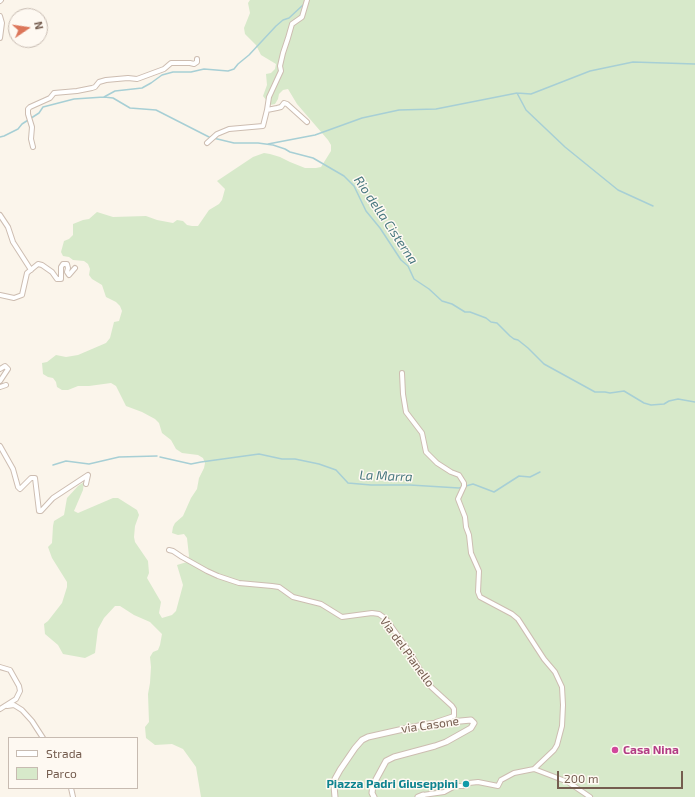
<!DOCTYPE html>
<style>
body{margin:0}
#map{position:relative;width:695px;height:797px;overflow:hidden;background:#fbf5eb;font-family:"Exo 2",sans-serif}
canvas{display:block}
.legend{position:absolute;left:8px;top:737px;width:130px;height:52px;box-sizing:border-box;background:#fef9f2;border:1px solid #c7bbb1;margin:0;padding:5px 7px;list-style:none;font-size:12px;color:#755d4f}
.legend li{display:flex;align-items:center;gap:8px;height:20px}
.legend b{width:20px;border:1px solid #c7bbb1}
.north{position:absolute;left:8px;top:8px;width:40px;height:40px;box-sizing:border-box;background:#fef9f2;border:1px solid #c7bbb1;border-radius:50%;rotate:77deg;font-size:11px;font-weight:700;line-height:16px;text-align:center;color:#755d4f}
.north::after{content:'';display:block;margin:auto;width:14px;height:18px;background:#dc765a;clip-path:polygon(50% 0,100% 100%,50% 72%,0 100%)}
.scale{position:absolute;left:557px;top:771px;width:126px;height:18px;box-sizing:border-box;border:2px solid #755d4f;border-top:0;padding-left:5px;font-size:12px;line-height:14px;white-space:nowrap;color:#755d4f;-webkit-text-stroke:3px #fef9f2;paint-order:stroke}
</style>
<div id="map">
<canvas width="695" height="797"></canvas>
<ul class="legend">
<li><b style="height:5px;background:#fff"></b>Strada</li>
<li><b style="height:11px;background:#d7e9ca"></b>Parco</li>
</ul>
<div class="north">N</div>
<div class="scale">200 m</div>
</div>
<script>
const ctx = document.querySelector('canvas').getContext('2d');
ctx.lineJoin = 'round';
function fill(path, color) { ctx.fillStyle = color; ctx.fill(path, 'evenodd'); }
const toPath = rows => new Path2D(rows.map(r => 'M' + r).join(''));
function stroke(path, color, width, dash) { ctx.strokeStyle = color; ctx.lineWidth = width; ctx.lineCap = dash ? 'butt' : 'round'; ctx.setLineDash(dash || []); ctx.stroke(path); }
function drawText(font, color, halo, rows, align = 'center') {
  ctx.font = font + ' "Exo 2",sans-serif'; ctx.lineWidth = 3; ctx.setLineDash([]); ctx.textBaseline = 'middle'; ctx.strokeStyle = halo; ctx.fillStyle = color; for (const [text, x, y, turn = 0] of rows) {
    ctx.save(); ctx.translate(x, y); ctx.rotate((+turn || 0) * Math.PI / 180); ctx.textAlign = isNaN(turn) ? turn : align; if (halo) ctx.strokeText(text, 0, 0); ctx.fillText(text, 0, 0); ctx.restore();
  }
}
fill(toPath([
 [250,0,695,0,695,797,201,797,196,767,183,749,172,744,155,745,146,738,145,727,149,722,148,694,150,683,151,667,150,657,153,652,158,650,160,645,162,634,150,622,134,615,120,606,115,606,104,618,98,629,95,653,85,658,63,654,58,645,45,634,44,624,48,621,62,603,67,587,67,582,52,558,48,547,52,543,53,526,54,521,64,515,67,498,78,486,84,482,83,490,74,511,78,513,113,498,118,498,137,510,139,515,135,526,134,537,135,542,148,561,149,573,147,578,161,602,159,613,162,618,172,615,176,611,183,585,177,565,187,562,189,556,187,538,184,534,178,535,172,533,173,527,175,523,183,516,191,498,197,489,199,478,204,468,205,463,203,458,198,455,182,453,176,449,171,440,162,433,159,423,155,419,142,412,126,406,116,386,111,383,89,386,78,386,68,390,62,390,57,387,56,382,53,378,48,377,43,374,42,363,47,362,56,355,66,357,78,355,106,343,110,338,114,322,119,321,122,311,120,306,116,302,106,297,102,285,92,279,89,275,90,269,88,264,84,261,73,260,69,257,63,256,61,252,64,241,69,239,73,235,73,224,83,220,89,219,97,212,113,217,146,216,157,220,173,223,177,220,183,221,187,225,192,226,198,226,209,210,219,204,222,200,225,189,217,181,253,157,264,153,270,154,280,157,290,162,305,168,316,168,321,167,331,151,331,145,328,140,297,104,288,89,283,90,279,94,278,99,275,104,270,105,263,96,267,85,266,74,271,73,275,69,276,64,261,55,256,45,245,34,244,28,250,13,248,3]
]), '#d7e9ca');
stroke(toPath([
 [517,93,526,110,565,147,618,190,653,206],
 [104,97,115,91,142,88,151,83,162,75,173,72,191,72,204,69,228,71,234,69,238,64,249,55,276,26,283,20,289,18,303,5],
 [0,137,4,136,18,129,22,124,39,113,43,107,74,99,104,97,113,98,130,108,156,110,209,137,234,143,258,143,273,145,285,149,290,152,313,158,344,176,354,186,366,211,380,228,401,260,408,266,414,279,429,289,442,301,452,304,465,312,470,312,486,318,491,322,497,323,510,336,514,339,518,340,528,348,544,364,595,392,605,392,610,393,624,391,644,403,651,405,664,404,669,401,678,399,695,402],
 [268,144,315,135,362,118,399,110,436,109,517,93,531,94,590,71,633,62,695,64],
 [160,457,191,464,201,462,259,454,282,459,295,459,319,464,336,470,348,483,371,485,410,485,459,488,473,484,494,492,519,476,530,477,540,472],
 [53,465,66,461,89,464,119,457,157,456]
]), '#a7cfd5', 1.5);
const minor = toPath([
 [0,1,1,0],
 [0,16,2,23,0,38],
 [267,110,269,97,281,71,280,66,283,53,288,38,292,24,302,17,307,0],
 [207,143,217,134,229,129,263,126,267,110,277,108,281,107,284,103,287,104,307,122],
 [33,147,31,139,32,127,28,114,28,109,30,107,50,98,54,93,77,91,92,88,95,87,99,82,106,80,128,78,137,79,164,69,171,63,190,63,194,64,197,62,197,59],
 [0,215,8,227,13,242,31,270],
 [0,295,14,298,22,295,27,273,38,264,42,265,52,272,57,279,61,279,61,267,63,264,67,264,68,268,67,272,69,275,75,268],
 [0,369,5,366,8,369,0,381],
 [402,373,403,394,406,412,422,433,426,452,437,463,451,472,459,475,464,483,464,486,458,499,465,517,466,527,469,535,471,553,479,571,478,592,480,597,512,614,518,619,544,659,555,672,562,687,563,705,562,726,557,745,554,750,534,769],
 [0,387,6,385],
 [0,446,13,469,18,487,20,489,31,478,35,478,39,511,41,511,53,498,88,475,86,484],
 [169,550,173,551,182,557,207,571,218,576,239,583,272,586,279,587,293,597,321,604,342,617,372,613,379,614,386,619,411,654,429,685,452,706,454,709,454,716,436,722],
 [0,667,10,670,19,686,20,691,16,699,0,709],
 [7,706,14,705,22,710,32,721,43,738],
 [71,788,73,797],
 [423,795,444,792,455,786,465,786,469,783,478,782,498,786,501,780,514,773,534,769,568,782,590,797]
]);
const tertiary = toPath([
 [335,797,334,786,335,779,340,770,355,748,362,740,368,737,408,728,429,724,471,720,474,723,471,728,446,742,435,746,394,757,386,761,373,785,372,793,374,797],
 [418,797,423,795]
]);
stroke(minor, '#cdbdb1', 6);
stroke(tertiary, '#cdbdb1', 7);
stroke(minor, '#fff', 4);
stroke(tertiary, '#fff', 5);
for (const [x, y, r, color] of [
 [615,750,4,"#d1479c"],
 [466,784,4,"#0f9aa8"]
]) { const dot = new Path2D(); dot.arc(x, y, r, 0, 2 * Math.PI); ctx.fillStyle = color; ctx.fill(dot); stroke(dot, '#fef9f2', 1.5); }
drawText('12px', '#755d4f', '#fef9f2', [
 ["Via del Pianello",407,652,54],
 ["via Casone",430,725,-8]
]);
drawText('bold 12px', '#b23c85', '#fef9f2', [
 ["Casa Nina",623,750]
], 'left');
drawText('bold 12px', '#0d838f', '#fef9f2', [
 ["Piazza Padri Giuseppini",458,784]
], 'right');
drawText('italic 13px', '#47777f', '#fef9f2', [
 ["Rio della Cisterna",386,220,56],
 ["La Marra",386,476,2]
]);
</script>
